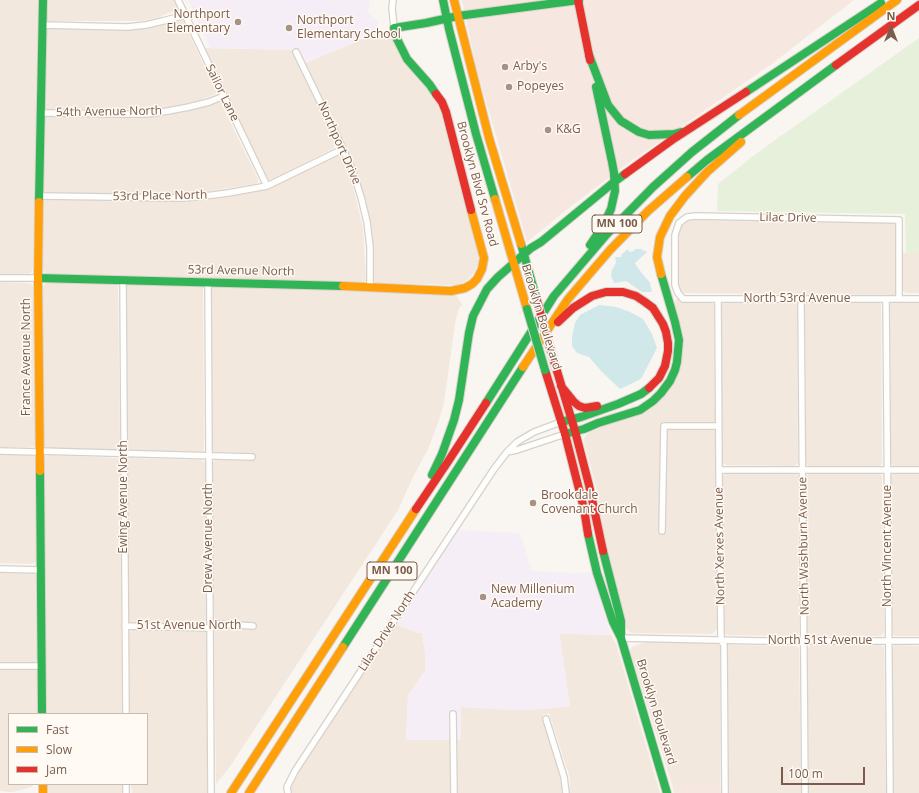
<!DOCTYPE html>
<style>
body{margin:0}
#map{position:relative;width:919px;height:793px;overflow:hidden;background:#f9f5f0;font-family:"Open Sans",sans-serif}
canvas{display:block}
.legend{position:absolute;left:8px;top:713px;width:140px;height:72px;box-sizing:border-box;background:#fffaf3;border:1px solid #cabbb1;margin:0;padding:5px 7px;list-style:none;font-size:12px;color:#7a5c4d}
.legend li{display:flex;align-items:center;gap:8px;height:20px}
.legend b{width:20px;border:1px solid #cabbb1}
.north{position:absolute;left:871px;top:8px;width:40px;height:40px;-webkit-text-stroke:3px #fffaf3;paint-order:stroke;rotate:0deg;font-size:11px;font-weight:700;line-height:16px;text-align:center;color:#7a5c4d}
.north::after{content:'';display:block;margin:auto;width:14px;height:18px;background:#7a5c4d;clip-path:polygon(50% 0,100% 100%,50% 72%,0 100%)}
.scale{position:absolute;left:781px;top:767px;width:84px;height:18px;box-sizing:border-box;border:2px solid #7a5c4d;border-top:0;padding-left:5px;font-size:12px;line-height:14px;white-space:nowrap;color:#7a5c4d;-webkit-text-stroke:3px #fffaf3;paint-order:stroke}
</style>
<div id="map">
<canvas width="919" height="793"></canvas>
<ul class="legend">
<li><b style="height:5px;background:#30b455"></b>Fast</li>
<li><b style="height:5px;background:#ff9f0a"></b>Slow</li>
<li><b style="height:5px;background:#e5322d"></b>Jam</li>
</ul>
<div class="north">N</div>
<div class="scale">100 m</div>
</div>
<script>
const ctx = document.querySelector('canvas').getContext('2d');
ctx.lineJoin = 'round';
function fill(path, color) { ctx.fillStyle = color; ctx.fill(path, 'evenodd'); }
const toPath = rows => new Path2D(rows.map(r => 'M' + r).join(''));
function stroke(path, color, width, dash) { ctx.strokeStyle = color; ctx.lineWidth = width; ctx.lineCap = dash ? 'butt' : 'round'; ctx.setLineDash(dash || []); ctx.stroke(path); }
function drawText(font, color, halo, rows, align = 'center') {
  ctx.font = font + ' "Open Sans",sans-serif'; ctx.lineWidth = 3; ctx.setLineDash([]); ctx.textBaseline = 'middle'; ctx.strokeStyle = halo; ctx.fillStyle = color; for (const [text, x, y, turn = 0] of rows) {
    ctx.save(); ctx.translate(x, y); ctx.rotate((+turn || 0) * Math.PI / 180); ctx.textAlign = isNaN(turn) ? turn : align; if (halo) ctx.strokeText(text, 0, 0); ctx.fillText(text, 0, 0); ctx.restore();
  }
}
fill(toPath([
 [0,0,38,0,33,267,32,272,24,276,0,275],
 [45,0,175,0,177,6,177,9,175,10,157,18,141,21,48,21,46,19],
 [180,18,182,19,216,91,216,93,214,95,185,105,152,109,45,109,44,106,45,31,47,29,137,28,151,27],
 [390,33,396,47,401,58,408,67,423,80,438,103,443,121,478,255,479,260,476,269,471,276,465,282,457,285,376,283,374,281,371,242,363,194,354,167,342,140,305,63,376,34],
 [203,48,292,50,335,142,334,148,272,180,269,180,267,178],
 [218,102,221,103,258,179,258,182,255,184,189,194,45,193,43,191,44,119,45,117,49,115,144,117,166,115,199,108],
 [336,155,341,156,348,171,356,199,363,229,366,281,363,282,47,274,44,272,42,269,42,202,44,200,191,201,215,199,255,192,269,188,288,180],
 [686,220,895,222,896,294,895,295,684,293,680,290,678,287,679,228,680,224],
 [903,253,919,253,919,293,907,293,904,292,903,290],
 [0,282,27,283,31,284,33,287,34,290,36,442,34,446,31,447,0,447],
 [48,282,115,283,117,285,118,287,120,447,118,450,116,450,46,448,44,445,42,287],
 [129,283,201,286,203,288,204,449,203,452,130,451,128,449,127,447,125,287],
 [214,286,455,293,462,305,459,308,455,323,444,403,438,423,428,449,414,475,398,510,229,768,216,784,212,463,215,460,250,461,249,453,215,452,213,451,212,448,211,289],
 [677,297,682,300,710,301,712,302,714,305,717,629,713,633,711,634,632,633,627,630,610,566,599,513,598,494,584,442,584,438,589,432,644,409,678,363,673,310],
 [919,299,919,466,893,466,891,462,890,303,891,300],
 [726,302,793,302,796,303,797,306,798,461,797,464,794,466,726,465,724,464,722,462,721,305,723,303],
 [808,302,880,302,881,305,882,461,881,465,878,466,809,466,807,465,806,462,805,306,805,304],
 [0,454,32,455,35,458,36,560,35,563,31,564,0,563],
 [49,455,117,458,120,461,122,714,46,714,43,460,45,457],
 [131,458,200,460,205,462,206,620,203,624,132,623,129,622,129,619,127,462,128,459],
 [726,473,795,473,798,476,799,632,798,634,796,636,728,635,725,634,724,631,723,476],
 [811,473,877,473,880,474,882,476,884,631,883,634,880,636,810,636,807,633,806,476],
 [893,474,919,474,919,636,895,636,892,634,890,477],
 [0,573,34,574,36,575,37,658,35,662,0,662],
 [395,624,418,633,422,633,425,652,425,671,408,695,406,740,451,740,451,793,293,793,291,791,291,785,314,748],
 [132,630,201,632,205,632,206,635,209,793,132,793,131,784,147,784,147,714,130,714,129,633],
 [559,633,611,635,616,644,660,793,570,793,570,783,569,775,549,713,542,715,560,771,563,783,563,793,456,793,456,740,461,740,461,707,515,710,543,709,570,706],
 [645,642,716,642,720,645,720,784,672,784,630,651,632,647],
 [729,645,796,646,799,648,801,793,726,793,726,647],
 [811,645,880,645,882,646,884,648,886,793,809,793,807,650],
 [895,645,919,646,919,793,893,793,892,648],
 [0,669,32,669,36,670,37,673,37,714,9,714,9,784,34,784,31,787,24,789,12,792,0,791],
 [46,784,123,784,123,791,121,793,49,793,46,791]
]), '#f2e8de');
fill(toPath([
 [462,0,854,0,773,63,623,167,570,207,527,242,476,67],
 [672,784,720,784,721,793,674,793]
]), '#f6e8e1');
fill(toPath([
 [188,0,370,0,368,13,378,21,376,34,305,63,297,50,210,48],
 [458,530,520,533,532,571,573,573,593,572,598,585,599,596,611,635,559,634,570,706,543,709,515,710,461,707,461,740,406,740,408,695,425,671,425,652,422,633,419,633,395,624]
]), '#f6eef6');
fill(toPath([
 [919,38,919,253,906,253,905,214,717,211,718,184,757,153]
]), '#e7f0db');
fill(toPath([
 [628,249,629,252,634,251,635,249,642,249,643,251,646,251,647,252,635,263,637,267,650,283,652,292,642,292,626,281,614,283,611,276,612,269,614,267,616,262,615,257,621,257,622,254],
 [599,305,616,307,630,312,643,319,652,334,657,348,642,377,639,380,620,389,602,372,589,357,577,353,572,346,572,337,575,323,580,315]
]), '#d0e8ea');
const street = toPath([
 [178,0,267,186],
 [393,0,392,8,394,28],
 [42,25,127,27,146,25,163,21,185,15],
 [296,52,343,149,353,172,361,197,367,222,370,247,370,287],
 [41,113,126,114,147,114,168,111,189,107,209,102,224,96],
 [39,196,183,198,205,196,228,193,267,186,343,149],
 [0,278,38,278],
 [123,280,126,714],
 [208,283,211,793],
 [718,299,719,470,721,640,724,645,725,793],
 [801,299,805,793],
 [886,299,890,793],
 [899,299,899,220,696,216,687,217,679,223,675,235,675,285,678,293,683,299,919,299],
 [561,422,534,432,517,442,507,452,517,450,565,434],
 [0,451,38,452,39,451,252,457],
 [719,470,919,470],
 [662,531,664,426,718,426],
 [0,569,40,570],
 [125,626,210,628,218,624,253,626],
 [621,638,762,641,919,641],
 [0,666,41,666],
 [453,714,454,793],
 [546,719,564,777,566,793],
 [126,784,126,793],
 [288,793,287,787,295,771,494,469,507,452]
]);
const fast = toPath([
 [443,0,449,29,476,134,495,199],
 [589,55,608,105,621,121,639,132,649,135,674,134,681,132],
 [746,92,881,3],
 [436,94,430,85,407,59,397,39,394,28,426,23,458,16,579,0],
 [687,177,707,160,836,65],
 [39,202,43,0],
 [521,244,536,297],
 [590,245,603,226,611,209,615,191,614,173,612,162,596,87],
 [38,278,343,286],
 [486,403,554,296,607,234,653,187,692,152,739,115],
 [561,422,581,417,618,404,641,394,649,388],
 [565,434,584,429,598,423,640,410,653,401,661,393,670,381,675,370,677,362,679,340,675,322,661,274],
 [40,471,42,714],
 [432,475,442,454,454,420,459,400,469,333,473,316,487,289,498,277,531,248,541,242,614,182,625,174],
 [588,534,597,573,613,622,621,638,667,793],
 [603,551,621,621,621,636],
 [343,647,523,367]
]);
const slow = toPath([
 [454,0,489,138,521,244],
 [739,115,897,0],
 [495,199,527,309],
 [39,202,38,278,40,471],
 [661,274,657,257,660,237,670,216,685,196,707,172,741,142],
 [343,286,451,291,465,288,472,284,477,279,482,269,484,258,471,210],
 [523,367,568,299,610,250,648,211,687,177],
 [43,784,43,793],
 [231,793,416,509],
 [249,793,343,647]
]);
const jam = toPath([
 [578,0,590,60],
 [836,65,919,5],
 [436,94,442,102,446,112,471,210],
 [625,174,672,140,746,92],
 [558,322,573,308,592,296,606,292,623,292,636,296,645,302,653,308,663,324,666,332,668,343,668,351,665,366,659,378,649,388],
 [548,341,575,431,589,485,603,551],
 [545,370,565,434,584,509,588,534],
 [561,386,574,402,579,406,585,408,597,406],
 [416,509,449,460,486,403]
]);
stroke(street, '#d7d1cb', 8);
stroke(fast, '#d9d2cb', 10);
stroke(slow, '#d9d2cb', 10);
stroke(jam, '#d9d2cb', 10);
stroke(street, '#fefefd', 5.5);
stroke(fast, '#30b455', 8);
stroke(slow, '#ff9f0a', 8);
stroke(jam, '#e5322d', 8);
const fastBridge = toPath([
 [527,309,545,370]
]);
const jamBridge = toPath([
 [536,297,548,341]
]);
stroke(fastBridge, '#d9d2cb', 10, []);
stroke(jamBridge, '#d9d2cb', 10, []);
stroke(fastBridge, '#30b455', 8);
stroke(jamBridge, '#e5322d', 8);
for (const [x, y, r, color] of [
 [238,22,4,"#a69286"],
 [289,28,4,"#a69286"],
 [505,67,4,"#a69286"],
 [509,87,4,"#a69286"],
 [548,130,4,"#a69286"],
 [533,503,4,"#a69286"],
 [483,597,4,"#a69286"]
]) { const dot = new Path2D(); dot.arc(x, y, r, 0, 2 * Math.PI); ctx.fillStyle = color; ctx.fill(dot); stroke(dot, '#fffaf3', 1.5); }
for (const [x, y, w] of [
 [617,224,50],
 [392,571,50]
]) { const box = new Path2D(); box.roundRect(x - w / 2, y - 9, w, 18, 3); ctx.fillStyle = '#fffaf3'; ctx.fill(box); stroke(box, '#7a5c4d', 1); }
drawText('bold 11px', '#7a5c4d', null, [
 ["MN 100",617,224],
 ["MN 100",392,571]
]);
drawText('12px', '#7a5c4d', '#fffaf3', [
 ["Northport",230,15,"right"],
 ["Elementary",230,29,"right"],
 ["Northport",297,21],
 ["Elementary School",297,35],
 ["Arby's",513,67],
 ["Popeyes",517,87],
 ["K&G",556,130],
 ["Brookdale",541,496],
 ["Covenant Church",541,510],
 ["New Millenium",491,590],
 ["Academy",491,604]
], 'left');
drawText('12px', '#7a5c4d', '#fffaf3', [
 ["Sailor Lane",222,93,64],
 ["54th Avenue North",109,112,-1],
 ["Northport Drive",339,143,66],
 ["Brooklyn Blvd Srv Road",477,184,75],
 ["53rd Place North",160,196,-1],
 ["Lilac Drive",788,218,1],
 ["53rd Avenue North",241,271,1],
 ["North 53rd Avenue",797,299],
 ["Brooklyn Boulevard",541,317,73],
 ["France Avenue North",27,357,-90],
 ["Ewing Avenue North",124,497,-90],
 ["Drew Avenue North",209,538,-90],
 ["North Xerxes Avenue",720,546,-91],
 ["North Washburn Avenue",804,546,-91],
 ["North Vincent Avenue",888,546,-90],
 ["51st Avenue North",189,626],
 ["Lilac Drive North",387,631,-57],
 ["North 51st Avenue",820,641],
 ["Brooklyn Boulevard",656,712,73]
]);
</script>
